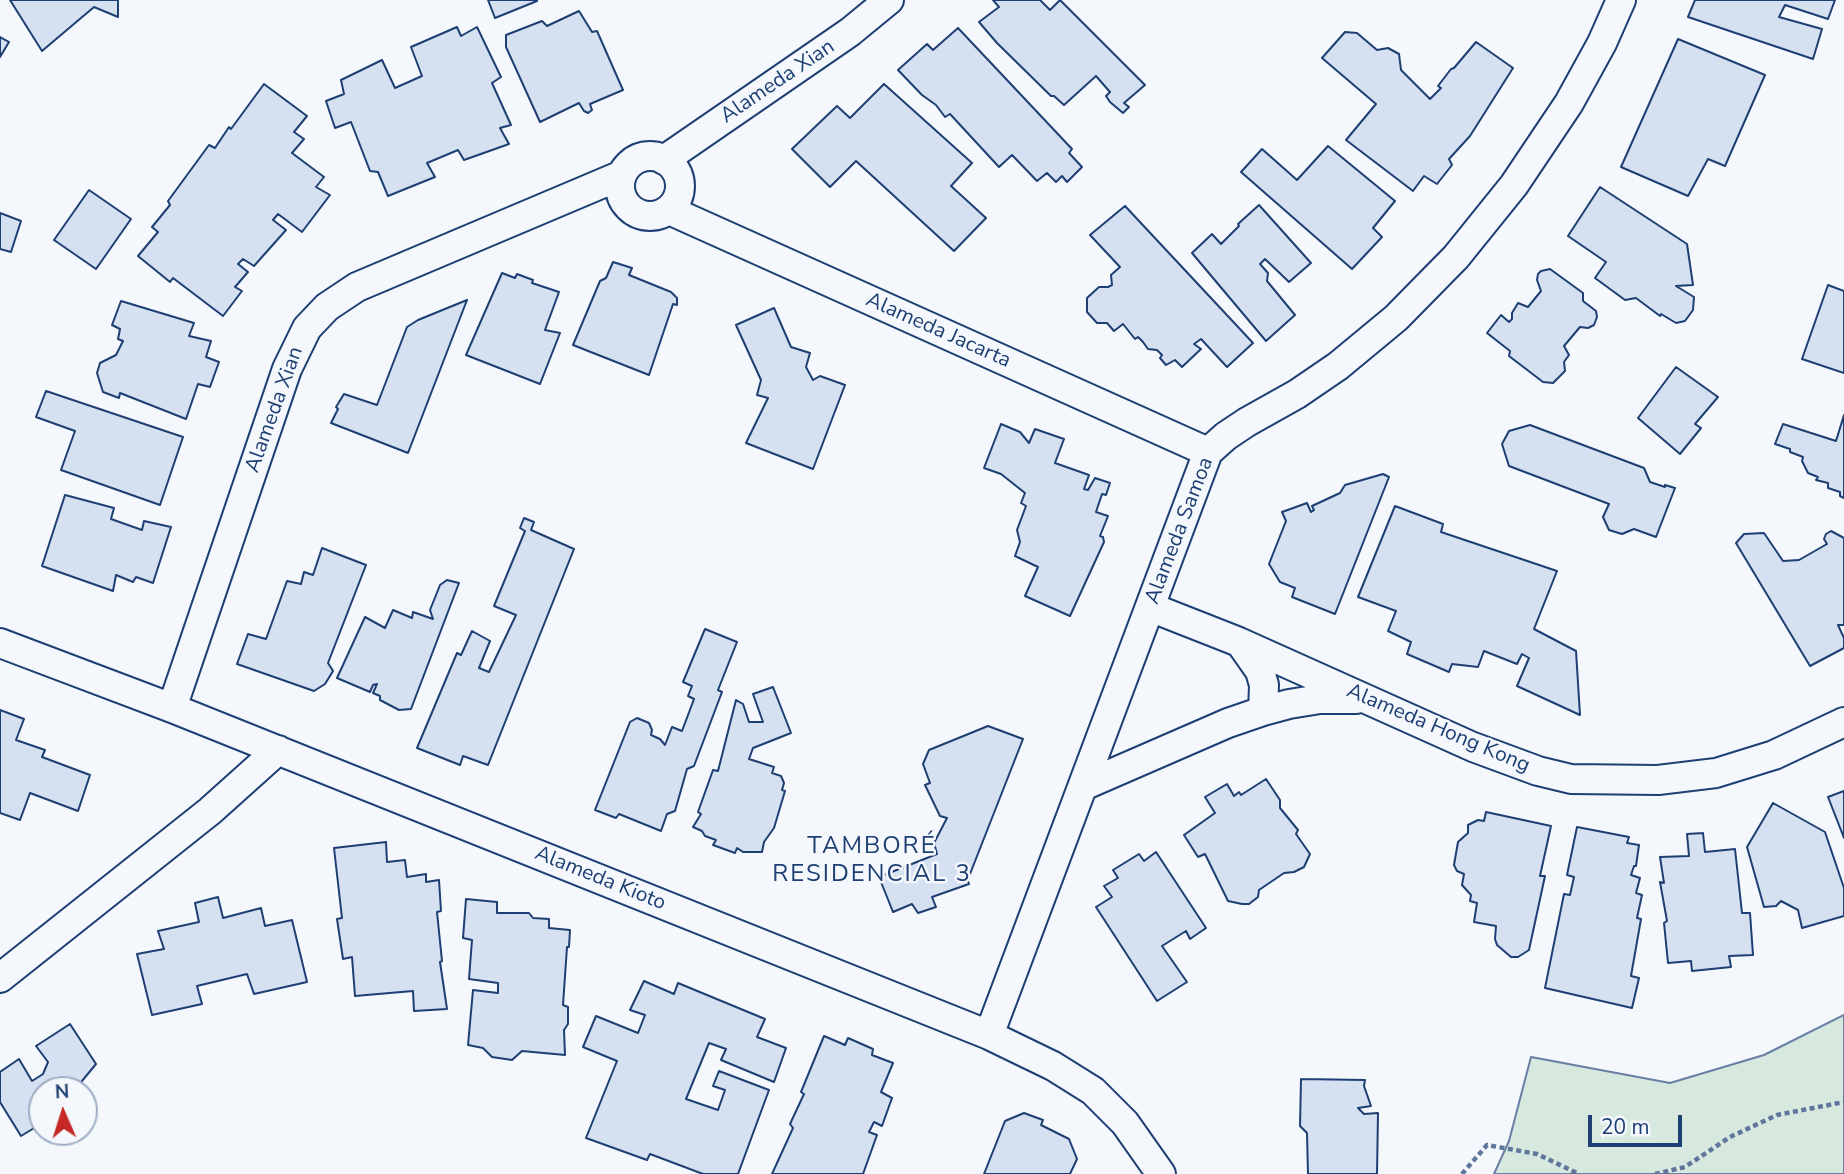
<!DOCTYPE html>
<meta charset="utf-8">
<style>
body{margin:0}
#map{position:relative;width:1844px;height:1174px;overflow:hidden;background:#f4f7fb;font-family:"Nunito Sans",sans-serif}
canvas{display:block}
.north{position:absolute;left:28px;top:1076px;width:70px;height:70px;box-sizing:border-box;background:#f4f7fb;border:2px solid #9eadc5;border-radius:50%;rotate:357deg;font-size:19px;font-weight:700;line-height:28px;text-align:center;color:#1d3f73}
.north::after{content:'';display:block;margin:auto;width:24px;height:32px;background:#c62828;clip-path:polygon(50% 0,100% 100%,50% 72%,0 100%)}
.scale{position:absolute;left:1588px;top:1115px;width:94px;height:32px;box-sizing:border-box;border:4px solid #1d3f73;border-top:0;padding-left:9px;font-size:21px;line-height:24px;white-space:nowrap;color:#1d3f73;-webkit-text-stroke:5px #f4f7fb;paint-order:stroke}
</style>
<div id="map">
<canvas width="1844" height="1174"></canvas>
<div class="north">N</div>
<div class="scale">20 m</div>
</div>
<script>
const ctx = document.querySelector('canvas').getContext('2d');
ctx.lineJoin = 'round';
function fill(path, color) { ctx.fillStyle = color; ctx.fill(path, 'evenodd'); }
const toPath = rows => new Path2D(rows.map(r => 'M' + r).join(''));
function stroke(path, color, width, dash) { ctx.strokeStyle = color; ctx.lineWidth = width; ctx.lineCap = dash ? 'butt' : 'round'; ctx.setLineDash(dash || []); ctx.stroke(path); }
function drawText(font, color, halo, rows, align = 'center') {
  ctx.font = font + ' "Nunito Sans",sans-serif'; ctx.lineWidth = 5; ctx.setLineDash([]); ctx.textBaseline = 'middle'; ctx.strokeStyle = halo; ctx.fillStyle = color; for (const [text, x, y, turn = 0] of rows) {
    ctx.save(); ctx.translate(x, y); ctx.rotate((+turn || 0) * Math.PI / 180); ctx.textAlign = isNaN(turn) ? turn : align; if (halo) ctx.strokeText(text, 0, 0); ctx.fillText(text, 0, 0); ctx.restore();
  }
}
const green = toPath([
 [1844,1015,1844,1174,1494,1174,1509,1141,1531,1057,1670,1083,1764,1055,1844,1015]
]);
fill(green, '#d7e8df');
stroke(green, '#687fa3', 2);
const building = toPath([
 [10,0,118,0,118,17,94,7,42,51,10,0],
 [488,0,537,0,537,1,495,18,488,0],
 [993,0,1040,0,1050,10,1060,0,1145,85,1124,103,1129,107,1123,113,1110,102,1106,96,1110,92,1096,76,1064,105,1054,96,1051,96,997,43,979,22,999,7,993,0],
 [1695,0,1835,0,1828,19,1785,5,1779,17,1822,29,1813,59,1688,17,1695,0],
 [579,11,592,32,597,31,623,90,590,104,592,110,588,113,584,111,579,103,540,122,506,47,506,35,542,21,547,26,579,11],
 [457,27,461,36,477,27,501,77,492,83,511,125,500,128,509,144,464,160,458,150,427,163,435,177,388,196,378,172,370,171,351,122,335,128,326,101,344,94,341,80,382,60,395,88,422,76,411,47,457,27],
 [958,28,1072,149,1069,153,1082,167,1067,182,1062,176,1056,182,1047,173,1037,181,1012,155,999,167,950,114,945,117,936,105,922,95,898,70,927,44,933,50,958,28],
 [1345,32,1357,33,1377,50,1388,48,1399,54,1401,70,1430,99,1441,88,1438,86,1451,69,1454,68,1476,42,1513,68,1470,136,1449,159,1452,165,1437,184,1424,176,1413,191,1346,140,1376,104,1322,58,1345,32],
 [0,37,9,42,0,57,0,37],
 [1678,39,1765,75,1725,166,1708,159,1688,196,1621,167,1678,39],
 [264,84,307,116,294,132,304,139,292,153,324,177,316,187,330,195,302,232,278,214,273,220,286,230,254,266,243,259,238,264,248,272,235,287,242,291,223,316,173,278,170,282,138,256,158,232,152,227,170,205,168,201,209,145,215,148,229,127,231,129,264,84],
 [884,84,972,163,951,186,986,218,954,251,856,161,830,187,792,149,837,106,850,118,884,84],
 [1328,146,1395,201,1373,228,1382,237,1352,269,1241,172,1262,149,1297,180,1328,146],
 [1600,187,1687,244,1693,285,1676,286,1694,297,1693,310,1685,321,1676,323,1661,314,1660,316,1636,298,1625,300,1595,278,1606,262,1568,236,1600,187],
 [89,190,131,219,96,269,54,240,89,190],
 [1259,205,1311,263,1289,282,1265,259,1260,264,1268,273,1267,281,1295,315,1266,341,1192,253,1212,234,1221,244,1239,226,1238,224,1259,205],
 [1125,206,1253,343,1227,367,1201,339,1194,344,1201,349,1182,367,1175,360,1166,365,1160,358,1162,355,1157,350,1148,349,1143,342,1138,337,1135,339,1123,324,1114,331,1107,323,1097,323,1087,312,1087,298,1099,287,1108,287,1112,285,1111,275,1120,267,1090,235,1125,206],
 [0,213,21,221,11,252,0,249,0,213],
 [613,262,632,268,629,275,671,292,677,298,677,305,673,304,649,375,573,345,600,281,606,278,613,262],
 [1550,269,1583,293,1583,301,1596,311,1597,317,1594,325,1588,328,1580,327,1564,346,1569,355,1564,362,1565,371,1553,383,1543,382,1509,356,1510,351,1487,333,1501,315,1509,322,1512,319,1512,313,1518,303,1528,307,1541,291,1537,280,1538,274,1541,271,1550,269],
 [502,273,515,278,517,274,533,280,532,283,559,292,545,330,560,333,540,384,466,355,502,273],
 [1828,285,1844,291,1844,373,1802,359,1828,285],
 [467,300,408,453,331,423,338,409,336,407,344,394,377,405,407,327,418,320,467,300],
 [121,301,194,323,189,336,211,341,206,357,219,362,210,387,198,384,186,419,120,393,119,398,103,392,97,373,100,363,116,355,123,341,118,339,120,329,112,325,121,301],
 [774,308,791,347,810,353,806,367,813,380,820,376,845,385,813,469,746,443,768,398,757,395,761,380,736,325,774,308],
 [1676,367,1718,397,1695,424,1701,428,1680,454,1638,418,1676,367],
 [46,391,183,437,160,505,61,470,75,431,36,417,46,391],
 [1844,415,1844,498,1840,496,1840,492,1828,488,1828,483,1816,480,1818,477,1808,473,1802,461,1803,457,1790,452,1790,449,1775,444,1783,424,1836,441,1844,415],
 [1001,424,1020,432,1029,443,1035,429,1064,439,1055,463,1089,475,1084,489,1088,490,1095,478,1110,483,1106,495,1102,494,1096,512,1108,516,1100,536,1103,537,1104,542,1070,616,1025,596,1038,567,1015,556,1020,542,1017,530,1026,506,1021,503,1025,493,1001,474,984,468,1001,424],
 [1530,425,1644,468,1650,482,1665,487,1665,485,1675,488,1656,537,1634,529,1622,534,1609,530,1603,517,1609,504,1509,466,1502,444,1509,431,1530,425],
 [1383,474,1389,477,1335,614,1292,597,1295,588,1280,582,1269,564,1286,521,1282,512,1307,503,1311,512,1314,510,1312,506,1340,493,1345,485,1383,474],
 [65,495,114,508,111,519,142,530,144,521,171,527,153,583,136,577,133,582,116,575,113,591,42,566,65,495],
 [1395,506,1443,524,1441,532,1557,571,1534,629,1576,651,1580,715,1517,686,1529,658,1522,654,1517,664,1484,651,1478,667,1452,664,1449,672,1407,654,1411,642,1388,631,1396,611,1358,597,1395,506],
 [524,518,534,522,531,530,574,549,488,765,463,756,460,765,417,748,457,653,461,655,472,631,490,641,479,668,489,672,516,615,494,606,525,531,520,528,524,518],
 [1831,531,1844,538,1844,625,1838,625,1844,638,1844,648,1810,666,1736,543,1744,534,1764,533,1783,561,1799,560,1827,544,1824,539,1826,534,1831,531],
 [322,548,366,565,328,663,333,671,325,684,314,691,237,664,248,634,266,639,287,581,301,584,304,572,313,575,322,548],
 [447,580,459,583,411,709,399,710,380,700,380,696,373,693,377,684,373,685,370,692,337,678,365,617,385,628,393,610,412,618,413,612,433,619,430,610,440,585,447,580],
 [705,629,737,642,718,690,722,692,694,766,687,769,675,811,667,814,661,831,619,814,616,818,595,810,630,722,637,718,649,723,652,730,651,735,660,739,665,745,672,727,682,731,694,699,688,696,692,686,683,682,705,629],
 [773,687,791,733,753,748,749,759,774,767,772,773,781,776,784,783,782,790,785,791,774,828,764,842,762,852,743,852,737,848,735,853,713,845,716,840,705,836,702,831,693,827,701,814,698,812,713,770,718,771,736,700,743,704,749,722,763,722,753,694,773,687],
 [0,710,24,719,16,740,45,750,42,757,90,775,78,811,30,793,20,820,0,813,0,710],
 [988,726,1023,739,970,874,966,876,969,884,932,897,936,907,918,913,912,904,893,912,879,877,937,854,934,843,947,818,940,816,925,785,930,783,923,764,929,750,988,726],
 [1266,779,1280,800,1280,808,1298,830,1296,834,1310,854,1304,867,1294,872,1284,873,1259,890,1258,897,1249,904,1242,904,1228,901,1205,854,1198,857,1184,835,1215,813,1205,797,1227,784,1234,796,1239,792,1241,795,1266,779],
 [1844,791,1844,838,1828,797,1844,791],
 [1773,803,1825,832,1844,888,1844,916,1802,928,1798,910,1781,901,1776,906,1764,907,1747,847,1773,803],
 [1486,812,1551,826,1540,876,1545,876,1529,950,1518,957,1511,957,1497,945,1495,939,1496,926,1474,922,1477,903,1470,901,1471,895,1462,885,1464,874,1457,871,1454,865,1458,842,1468,833,1468,825,1478,820,1484,821,1486,812],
 [1577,827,1629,837,1627,843,1639,845,1636,866,1634,866,1631,875,1640,878,1636,893,1642,895,1637,918,1641,919,1631,976,1639,978,1632,1008,1545,988,1564,894,1570,895,1574,877,1567,875,1577,827],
 [1703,833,1705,852,1735,849,1742,913,1750,913,1753,955,1729,956,1731,967,1692,971,1691,961,1668,963,1664,923,1667,921,1660,882,1664,883,1660,857,1689,856,1687,834,1703,833],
 [386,842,387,862,405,860,407,877,426,874,426,882,439,880,441,911,437,912,442,961,440,962,447,1009,414,1011,413,991,355,996,352,957,343,959,337,919,342,918,334,848,386,842],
 [1156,852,1206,928,1190,939,1186,931,1162,946,1187,982,1157,1001,1096,907,1112,897,1104,886,1118,878,1113,870,1139,854,1144,861,1156,852],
 [218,897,223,918,261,908,265,926,292,920,307,982,254,994,247,974,197,986,202,1004,152,1015,137,954,164,949,158,931,199,922,195,903,218,897],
 [466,899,497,902,497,913,529,913,533,918,549,919,549,928,570,930,569,947,567,947,563,1005,568,1007,568,1024,564,1030,565,1055,522,1051,512,1060,492,1057,483,1048,468,1045,473,990,498,993,498,983,469,979,472,940,463,938,466,899],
 [644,981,674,994,678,983,765,1019,757,1037,786,1048,774,1082,721,1060,726,1049,709,1043,686,1099,718,1110,725,1090,713,1086,719,1071,769,1090,738,1174,703,1174,650,1154,647,1160,586,1138,617,1061,583,1047,596,1016,638,1033,645,1015,630,1010,644,981],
 [70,1024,96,1064,82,1081,77,1090,42,1090,42,1130,39,1125,21,1136,0,1102,0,1072,19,1059,32,1081,43,1074,48,1062,36,1046,70,1024],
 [824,1036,845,1045,848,1038,873,1049,872,1055,893,1063,881,1092,892,1098,882,1126,874,1122,869,1132,877,1135,863,1174,772,1174,793,1128,790,1124,804,1094,801,1092,824,1036],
 [1301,1079,1365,1080,1364,1086,1371,1106,1358,1108,1364,1114,1378,1113,1377,1174,1308,1174,1307,1133,1300,1126,1301,1079],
 [1024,1113,1043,1120,1041,1125,1069,1139,1077,1159,1070,1174,984,1174,1005,1121,1024,1113]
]);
fill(building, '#d5e0f0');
stroke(building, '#1d3f73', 2);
const minor = toPath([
 '620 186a30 30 0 1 1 60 0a30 30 0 1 1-60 0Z',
 [664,160,850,32,889,0],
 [669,210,1208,452],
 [1150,607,1239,642,1473,747,1538,771,1571,779,1658,780,1716,773,1774,755,1844,722],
 [0,643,172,708,989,1035,1053,1066,1093,1091,1125,1123,1161,1174],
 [1241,644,1260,671,1264,685,1263,711],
 [172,708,287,369,307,328,327,307,357,287,622,175],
 [1083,786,1228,723,1263,711,1289,704,1320,699,1356,699],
 [0,978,210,811,278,750],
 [989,1035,1208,452,1226,436,1247,422,1297,394,1338,366,1396,318,1456,257,1514,185,1569,103,1602,43,1621,0]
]);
stroke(minor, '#1d3f73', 32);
stroke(toPath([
 [1462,1174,1487,1145,1537,1154,1579,1174],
 [1655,1174,1685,1167,1730,1137,1777,1115,1844,1102]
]), '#5e769c', 4.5, [5, 3.5]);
stroke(minor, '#f4f7fb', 28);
drawText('21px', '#1d3f73', '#f4f7fb', [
 ["Alameda Xian",778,82,-34],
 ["Alameda Jacarta",938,331,24],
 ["Alameda Xian",275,410,-70],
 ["Alameda Samoa",1180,531,-69],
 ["Alameda Hong Kong",1438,729,23],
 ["Alameda Kioto",600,879,22]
]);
ctx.letterSpacing = '2px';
drawText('24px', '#1d3f73', '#f4f7fb', [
 ["TAMBORÉ",872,847],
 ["RESIDENCIAL 3",872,875]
]);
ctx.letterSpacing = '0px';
</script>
